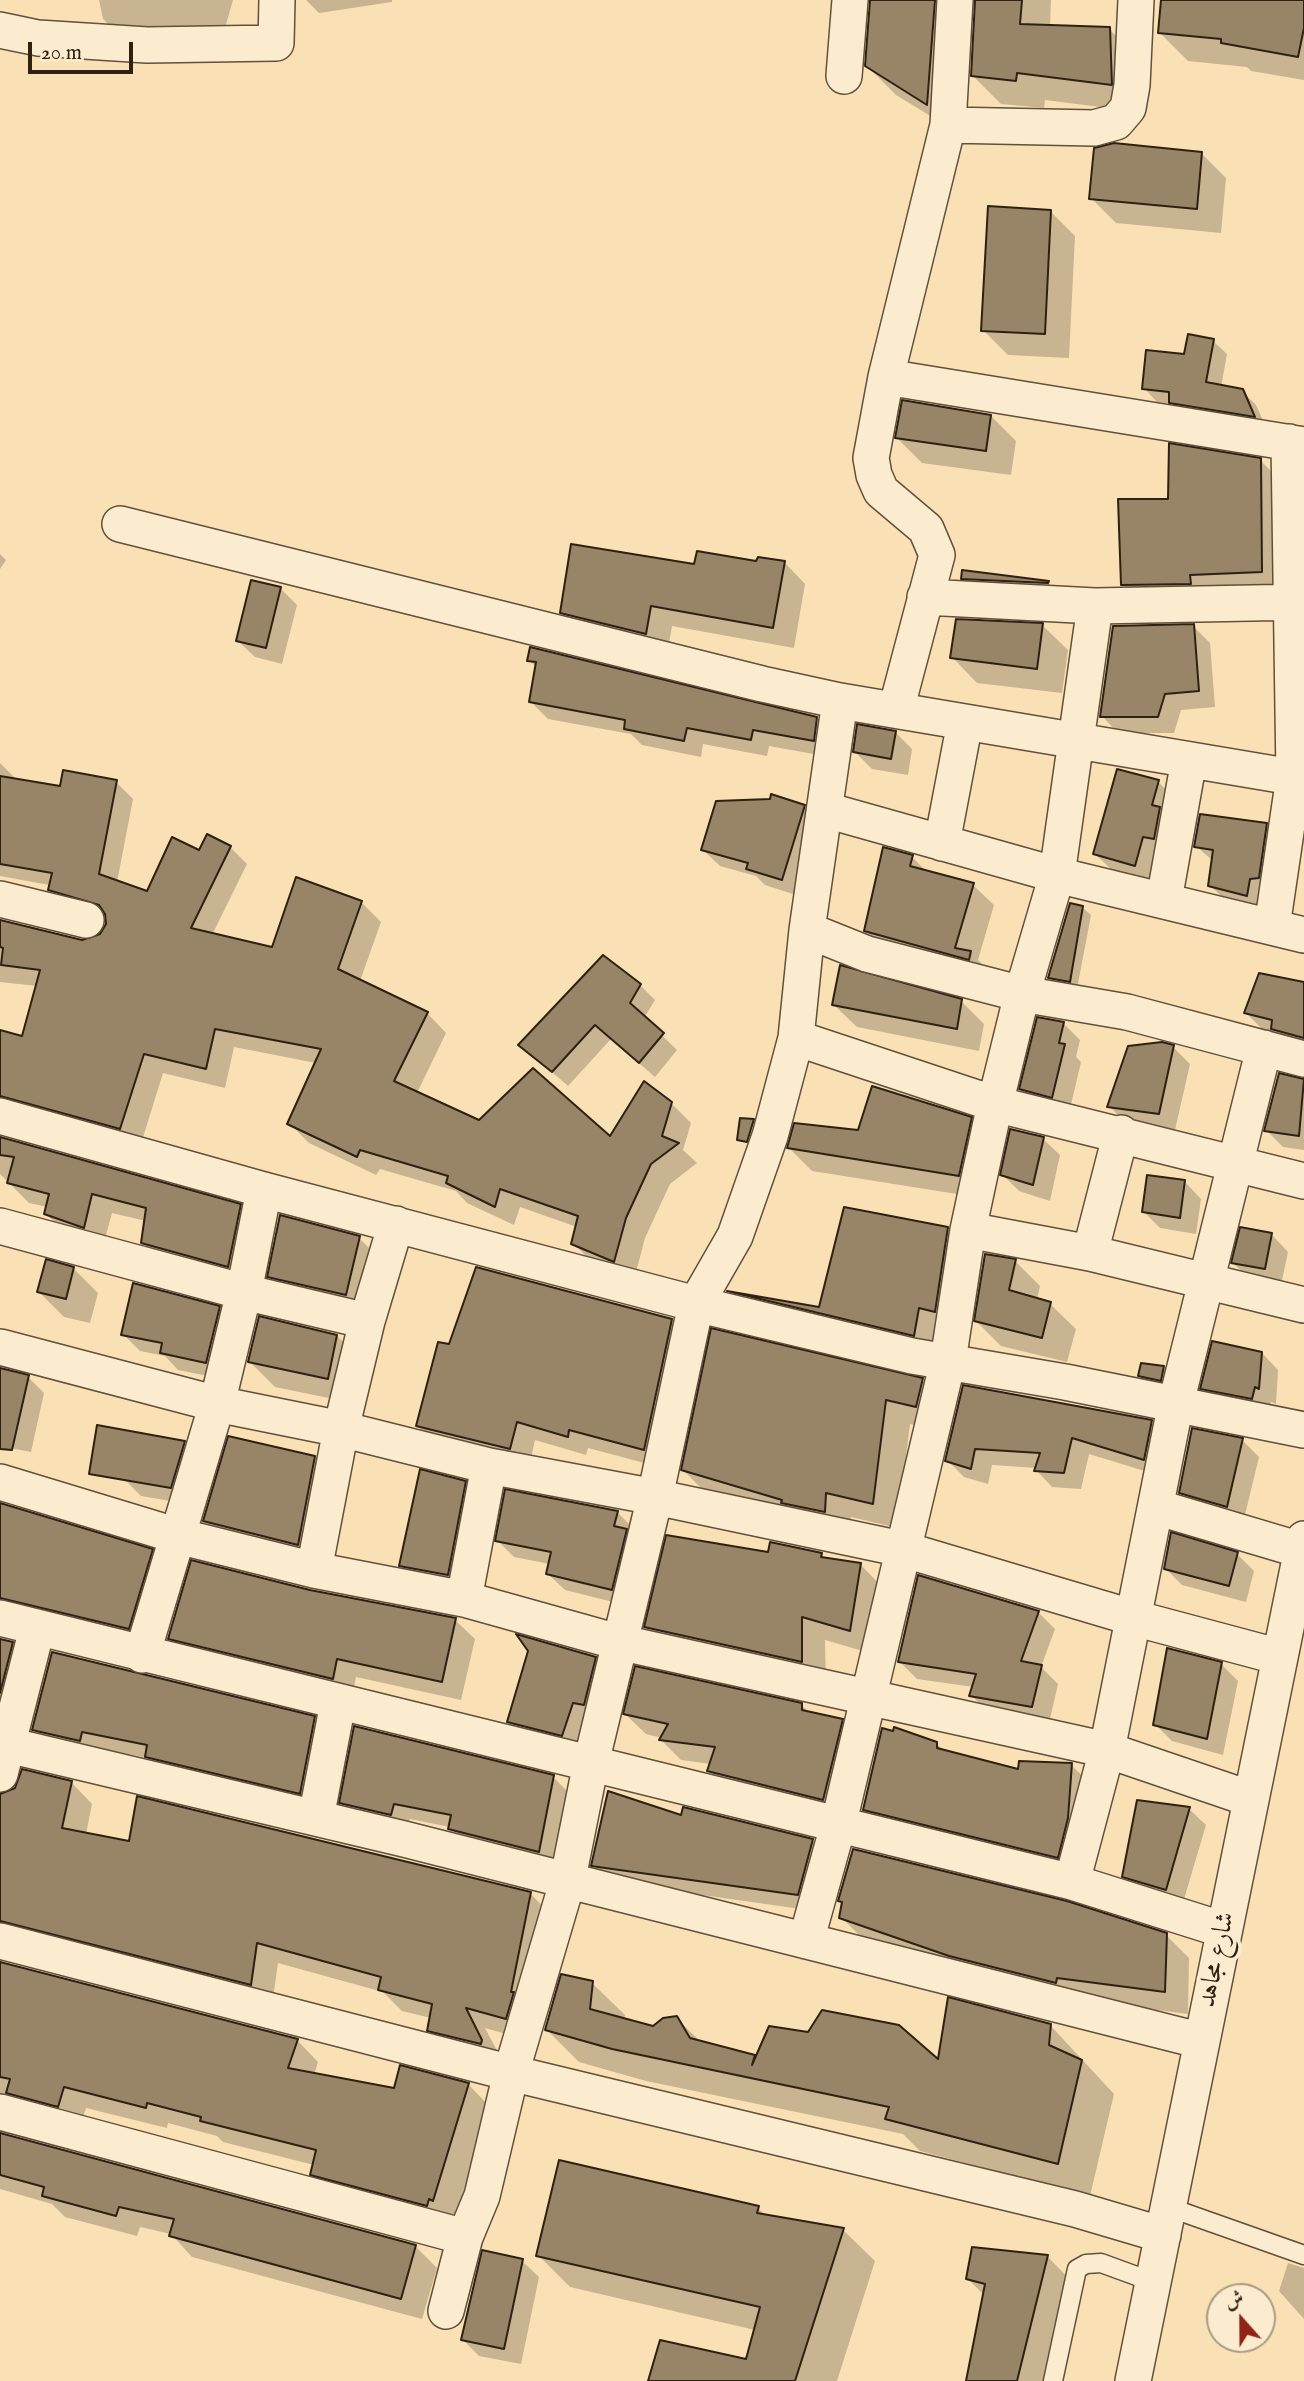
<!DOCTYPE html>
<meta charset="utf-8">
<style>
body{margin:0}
#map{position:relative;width:1304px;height:2381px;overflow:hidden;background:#fae1b5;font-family:"IM FELL English",Amiri,serif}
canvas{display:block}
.north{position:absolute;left:1206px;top:2283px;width:70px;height:70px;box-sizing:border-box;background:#fceccf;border:2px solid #aa9a83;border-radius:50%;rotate:339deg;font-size:19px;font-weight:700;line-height:28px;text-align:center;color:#2e2012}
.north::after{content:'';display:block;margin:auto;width:24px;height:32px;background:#8f2418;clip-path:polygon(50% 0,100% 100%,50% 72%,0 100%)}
.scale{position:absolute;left:28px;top:42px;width:105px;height:32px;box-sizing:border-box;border:4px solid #2e2012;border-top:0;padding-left:9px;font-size:21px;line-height:24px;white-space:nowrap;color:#2e2012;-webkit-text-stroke:5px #fceccf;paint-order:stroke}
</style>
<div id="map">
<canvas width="1304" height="2381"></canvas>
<div class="north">ش</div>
<div class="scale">20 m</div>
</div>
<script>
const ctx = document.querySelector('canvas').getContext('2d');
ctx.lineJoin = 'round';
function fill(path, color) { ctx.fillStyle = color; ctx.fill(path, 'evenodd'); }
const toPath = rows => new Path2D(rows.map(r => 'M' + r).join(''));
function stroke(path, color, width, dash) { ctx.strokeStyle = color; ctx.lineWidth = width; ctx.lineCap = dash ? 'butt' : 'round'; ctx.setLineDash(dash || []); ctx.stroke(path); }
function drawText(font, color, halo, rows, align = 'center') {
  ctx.font = font + ' "IM FELL English",Amiri,serif'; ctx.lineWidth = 7; ctx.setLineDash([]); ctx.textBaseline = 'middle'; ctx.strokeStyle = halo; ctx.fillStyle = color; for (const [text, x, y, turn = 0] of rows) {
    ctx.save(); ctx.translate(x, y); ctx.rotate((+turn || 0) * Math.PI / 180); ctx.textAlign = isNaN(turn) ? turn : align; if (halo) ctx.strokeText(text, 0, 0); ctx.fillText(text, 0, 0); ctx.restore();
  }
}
fill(toPath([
 [99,0,233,0,223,35,120,36,103,19],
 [306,0,392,0,392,2,319,13],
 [871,0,1051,0,1050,27,1109,29,1137,57,1139,112,1045,100,1044,108,1001,104,973,76,976,6,963,27,955,131,896,95,867,66],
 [1163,0,1304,0,1304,80,1251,71,1247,67,1188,61,1160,33],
 [1201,153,1226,178,1221,233,1116,223,1091,198],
 [1050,211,1075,236,1069,358,1008,355,983,330],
 [1213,341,1227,354,1221,387,1242,391,1256,405,1267,429,1184,416,1172,404,1157,402,1144,388,1185,356],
 [991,416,1016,441,1011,475,922,463,897,438],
 [1260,460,1285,485,1286,596,1148,610,1123,585,1170,501],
 [0,554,6,560,0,569],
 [784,562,805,584,794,648,672,626,667,654,583,634,562,612,696,566],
 [963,578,1048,583,1073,608,988,603],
 [280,588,297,605,282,664,255,657,238,641],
 [1042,625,1068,650,1062,693,977,683,952,657],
 [1193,626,1210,643,1215,707,1181,710,1174,733,1118,733,1102,716],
 [529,660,817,718,833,735,830,757,769,746,767,756,703,744,701,757,642,745,631,734,548,719,531,702,537,668],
 [895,732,912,749,908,775,872,769,855,752],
 [0,763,17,780,62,788,116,782,133,799,112,908,69,897,60,887,0,876],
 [1158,782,1175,798,1152,881,1112,870,1095,854],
 [804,806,821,823,799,896,765,885,756,876,720,866,703,850],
 [1266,824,1281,839,1261,910,1225,900,1210,885,1213,861,1196,846],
 [230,847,247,864,212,935,273,949,361,902,381,922,360,981,427,1013,446,1033,417,1093,479,1122,610,1139,671,1103,691,1123,683,1150,697,1163,670,1184,645,1238,634,1280,593,1263,573,1243,577,1227,520,1207,514,1225,467,1203,456,1191,380,1169,376,1175,309,1143,290,1124,316,1063,234,1047,225,1088,163,1073,140,1147,0,1130,0,1032,23,1038,37,986,0,982,0,922,82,941,93,941,200,852],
 [912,857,928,873,973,885,994,905,978,960,991,973,887,951,866,931],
 [1082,907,1091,915,1077,989,1058,985,1050,977],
 [1304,983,1304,1050,1289,1046,1276,1033,1263,1030,1246,1013],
 [640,985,655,1000,644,1018,677,1050,655,1077,611,1039,568,1086,521,1045],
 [961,1001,984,1024,979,1051,857,1027,834,1005],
 [1063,1023,1080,1040,1076,1057,1081,1062,1069,1113,1038,1106,1021,1089],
 [1173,1047,1190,1064,1175,1130,1126,1123,1109,1106],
 [1280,1075,1304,1079,1304,1150,1283,1147,1266,1130],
 [971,1119,994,1142,982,1198,812,1171,789,1148,859,1132],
 [0,1139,240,1206,259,1226,248,1285,163,1262,143,1243,146,1221,112,1213,103,1246,66,1233,46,1214,48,1207,29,1203,0,1174],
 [1043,1139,1060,1155,1050,1201,1019,1191,1002,1174],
 [1185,1182,1201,1199,1196,1234,1160,1228,1144,1212],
 [947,1229,972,1254,938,1360,754,1315,732,1293,821,1309],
 [1272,1235,1288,1252,1281,1285,1250,1279,1233,1263],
 [359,1238,376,1255,362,1311,286,1293,269,1276],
 [1015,1261,1040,1286,1037,1300,1050,1304,1076,1329,1067,1362,1001,1346,976,1321],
 [73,1268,98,1293,90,1323,64,1317,39,1292],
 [219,1308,236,1325,223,1379,178,1370,165,1356,140,1351,123,1334],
 [671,1320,690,1339,663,1468,588,1448,586,1455,535,1440,529,1467,437,1445,418,1426,450,1346],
 [337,1336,362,1361,353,1403,275,1387,250,1362],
 [1262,1353,1278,1370,1276,1404,1271,1402,1268,1415,1219,1405,1202,1388],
 [1164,1368,1180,1384,1157,1392,1140,1376],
 [0,1370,28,1377,44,1393,31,1452,0,1446],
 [922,1380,947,1405,941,1431,910,1424,897,1528,851,1517,849,1536,708,1495,683,1470],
 [964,1387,1151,1422,1168,1438,1161,1476,1089,1454,1081,1489,1052,1487,1036,1470,1037,1468,992,1465,988,1484,964,1477,947,1460],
 [1242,1440,1259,1457,1243,1523,1197,1509,1181,1492],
 [184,1443,201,1460,188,1504,141,1496,124,1479],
 [315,1457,340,1482,323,1569,230,1546,205,1521],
 [465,1482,482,1499,464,1591,418,1582,401,1565],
 [0,1505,152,1551,168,1567,145,1644,0,1624],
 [617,1512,634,1529,629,1606,565,1590,548,1574,550,1564,514,1557,497,1540],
 [1172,1535,1237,1554,1254,1571,1246,1602,1182,1585,1165,1568],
 [769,1554,821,1554,826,1560,860,1564,884,1589,873,1654,825,1640,826,1685,670,1651,646,1627],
 [310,1591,455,1620,475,1639,461,1700,356,1677,352,1698,189,1658,170,1638],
 [1038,1612,1055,1629,1041,1667,1058,1684,1049,1723,988,1712,971,1695,974,1687,917,1679,900,1662],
 [0,1639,12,1643,29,1660,0,1724],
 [595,1658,612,1675,579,1751,526,1738,509,1722],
 [1221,1664,1238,1681,1223,1755,1172,1741,1155,1724],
 [801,1705,810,1713,842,1721,862,1741,844,1819,729,1791,709,1771,711,1764,681,1760,661,1740,662,1738,646,1734,625,1714],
 [314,1718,331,1735,317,1809,164,1773,148,1758,99,1748,97,1757,51,1746,34,1729],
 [936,1743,945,1752,1019,1771,1071,1765,1088,1781,1074,1873,881,1826,864,1809],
 [553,1777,570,1794,555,1868,467,1846,450,1827,410,1819,407,1831,358,1819,341,1802],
 [71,1782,92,1804,86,1834,130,1843,530,1893,551,1915,527,2040,485,2028,503,2062,451,2051,429,2030,431,2018,402,2011,383,1992,278,1963,272,2005,2,1957,2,1964,297,2040,318,2062,314,2075,395,2090,468,2084,489,2106,455,2221,334,2196,312,2174,314,2165,223,2142,217,2136,168,2123,167,2128,86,2108,80,2127,2,2128,2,2135,415,2246,437,2268,422,2319,192,2257,171,2234,140,2227,137,2236,65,2217,52,2204,0,2189,0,1787,2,1794],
 [684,1809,813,1841,829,1857,815,1911,610,1882,593,1865,682,1817],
 [1189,1809,1206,1825,1182,1906,1141,1893,1124,1876],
 [840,1901,1166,1935,1189,1958,1188,2014,1079,2000,864,1940,841,1917,844,1904],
 [592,1983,625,2015,624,2020,653,2028,676,2018,702,2043,756,2059,939,2062,1050,2025,1114,2094,1090,2196,920,2151,903,2134,646,2081,579,2062,547,2030],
 [758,2208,767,2217,843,2230,875,2261,837,2381,649,2381,747,2361,755,2330,570,2287,538,2255],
 [1047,2256,1078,2288,1056,2381,968,2381,984,2295,967,2278],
 [522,2261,539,2277,521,2364,479,2356,462,2339],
 [1288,2263,1304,2268,1304,2319,1279,2291]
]), '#0003');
const building = toPath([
 [870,0,935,0,927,105,865,66,870,0],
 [975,0,1022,0,1020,24,1110,27,1112,85,1017,73,1016,81,971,76,975,0],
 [1161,0,1304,0,1304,28,1298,57,1221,43,1221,39,1158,33,1161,0],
 [1114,143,1202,152,1197,209,1089,199,1094,148,1114,143],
 [988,206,1051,210,1045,334,981,331,988,206],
 [1188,334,1214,339,1206,382,1243,389,1255,417,1169,403,1169,392,1142,389,1146,350,1184,354,1188,334],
 [902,400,991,415,986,451,895,438,902,400],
 [1169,443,1261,458,1262,572,1190,575,1191,584,1121,585,1118,499,1168,499,1169,443],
 [571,544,694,564,697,551,756,561,758,557,785,561,773,628,651,606,646,634,560,613,571,544],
 [962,570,1049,581,1048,583,961,579,962,570],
 [251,580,281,587,266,648,236,641,251,580],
 [956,619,1043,623,1037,669,950,658,956,619],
 [1194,624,1199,691,1165,694,1158,717,1100,717,1113,626,1194,624],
 [530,647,817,717,814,741,753,730,751,740,687,728,684,741,624,729,625,720,529,702,536,662,527,661,530,647],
 [857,724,896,731,891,759,853,752,857,724],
 [1117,769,1159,780,1152,805,1160,807,1154,839,1143,837,1135,866,1093,854,1117,769],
 [63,770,117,780,99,874,147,891,172,837,199,850,207,834,231,846,191,928,272,947,296,877,362,901,338,969,428,1012,394,1081,479,1120,533,1068,610,1136,644,1081,672,1102,662,1136,679,1143,651,1164,626,1218,614,1262,571,1244,578,1216,500,1189,495,1207,446,1183,448,1176,360,1150,357,1157,287,1124,321,1049,215,1029,206,1069,144,1054,120,1129,0,1096,0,1030,22,1036,40,970,1,965,3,948,0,947,0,920,82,940,100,934,106,924,105,914,99,905,48,890,52,873,0,864,0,776,60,786,63,770],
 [771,794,805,805,782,880,746,869,748,863,701,850,716,801,770,799,771,794],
 [1200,814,1267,823,1259,878,1250,879,1247,896,1208,886,1213,850,1194,847,1200,814],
 [883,847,913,855,910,866,974,883,955,948,971,951,969,960,864,931,883,847],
 [1070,903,1083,906,1070,982,1048,978,1070,903],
 [603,955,641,984,630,1003,664,1033,639,1063,595,1025,552,1072,518,1045,603,955],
 [840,965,962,999,957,1029,832,1005,840,965],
 [1259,973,1304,982,1304,1038,1271,1029,1272,1020,1244,1013,1259,973],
 [1037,1017,1064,1022,1059,1043,1065,1044,1052,1098,1019,1089,1037,1017],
 [1162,1042,1174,1045,1159,1114,1107,1107,1128,1046,1162,1042],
 [1279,1073,1304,1079,1299,1136,1264,1131,1279,1073],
 [872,1086,972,1117,959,1176,787,1148,794,1123,858,1130,872,1086],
 [740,1118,754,1119,747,1142,737,1140,740,1118],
 [1010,1129,1044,1137,1033,1185,1000,1175,1010,1129],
 [0,1137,241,1204,228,1267,141,1243,146,1208,92,1194,84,1228,44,1214,49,1194,7,1183,14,1157,0,1155,0,1137],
 [1147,1175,1185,1180,1180,1218,1142,1212,1147,1175],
 [844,1207,948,1227,935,1312,919,1308,914,1336,727,1291,819,1307,844,1207],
 [280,1215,360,1236,346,1295,267,1277,280,1215],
 [1240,1227,1272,1233,1265,1269,1231,1263,1240,1227],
 [985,1254,1016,1259,1009,1290,1051,1302,1042,1338,974,1321,985,1254],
 [46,1259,74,1267,66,1299,37,1292,46,1259],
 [476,1267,672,1319,644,1450,569,1430,568,1437,517,1422,510,1449,416,1426,438,1342,449,1344,476,1267],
 [133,1283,220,1306,206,1363,160,1353,162,1343,121,1335,133,1283],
 [259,1316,337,1335,328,1379,248,1362,259,1316],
 [711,1328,923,1378,916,1407,886,1400,873,1504,826,1493,825,1512,781,1503,782,1500,681,1470,711,1328],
 [1212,1341,1262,1352,1259,1389,1255,1387,1252,1399,1200,1389,1212,1341],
 [1141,1363,1164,1366,1161,1381,1138,1376,1141,1363],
 [0,1368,29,1375,12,1450,0,1449,0,1368],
 [963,1385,1152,1420,1144,1460,1072,1438,1064,1473,1034,1471,1040,1453,975,1449,971,1469,945,1461,963,1385],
 [97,1425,185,1441,171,1488,89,1474,97,1425],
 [1192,1428,1243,1438,1227,1507,1179,1493,1192,1428],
 [228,1436,315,1456,298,1545,203,1521,228,1436],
 [420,1469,466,1481,448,1575,399,1566,420,1469],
 [505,1489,618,1511,614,1526,627,1529,612,1590,546,1574,551,1552,495,1541,505,1489],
 [0,1503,153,1549,129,1629,0,1598,0,1503],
 [1171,1532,1238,1552,1229,1586,1164,1569,1171,1532],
 [666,1535,768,1552,770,1542,822,1553,821,1557,861,1563,850,1631,802,1617,802,1662,644,1627,666,1535],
 [191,1560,310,1590,456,1618,442,1682,337,1659,333,1679,168,1639,191,1560],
 [918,1575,1039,1611,1021,1661,1042,1665,1032,1707,969,1696,976,1674,898,1662,918,1575],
 [516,1634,596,1657,584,1705,573,1703,562,1736,507,1722,528,1651,516,1634],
 [0,1639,13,1642,0,1693,0,1639],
 [1167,1648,1222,1662,1207,1739,1153,1725,1167,1648],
 [52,1652,315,1716,300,1794,145,1757,147,1745,82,1732,80,1741,32,1730,52,1652],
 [635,1666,802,1703,802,1710,843,1719,823,1800,707,1771,715,1747,659,1740,668,1724,623,1714,635,1666],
 [354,1726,554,1775,539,1852,448,1829,451,1815,394,1804,391,1815,339,1803,354,1726],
 [894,1727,937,1742,937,1748,1018,1769,1019,1761,1072,1763,1068,1818,1058,1858,863,1810,882,1728,893,1731,894,1727],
 [22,1769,72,1781,62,1828,129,1841,137,1796,531,1892,511,1992,514,1992,506,2019,466,2008,482,2040,481,2044,427,2031,432,2004,378,1990,381,1977,257,1943,251,1985,0,1921,0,1794,15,1788,22,1769],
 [608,1791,681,1815,683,1807,813,1839,798,1895,591,1866,608,1791],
 [1137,1800,1190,1807,1166,1890,1122,1877,1137,1800],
 [853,1849,1067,1901,1167,1933,1165,1992,1057,1978,1056,1983,949,1956,839,1918,842,1902,838,1901,853,1849],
 [0,1962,298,2039,288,2068,394,2088,400,2065,469,2083,433,2201,429,2199,427,2206,310,2175,316,2150,200,2121,201,2117,147,2103,146,2108,64,2087,58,2107,6,2093,10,2079,0,2077,0,1962],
 [561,1974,593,1981,590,2009,653,2026,663,2018,677,2016,690,2038,755,2055,752,2065,769,2026,808,2032,822,2010,899,2025,938,2059,948,1997,1051,2024,1049,2045,1082,2060,1058,2164,885,2119,889,2107,612,2049,545,2030,561,1974],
 [0,2133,416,2245,401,2299,169,2236,174,2219,119,2207,116,2216,42,2196,44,2187,0,2175,0,2133],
 [559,2160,759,2206,757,2213,844,2228,795,2381,648,2381,660,2340,746,2359,760,2307,536,2256,559,2160],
 [972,2247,1048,2255,1017,2381,966,2381,985,2284,966,2279,972,2247],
 [482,2250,523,2259,504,2349,461,2340,482,2250]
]);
fill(building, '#988467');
stroke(building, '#2e2012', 2);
const lane = toPath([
 [1168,2207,1304,2255],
 [1053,2381,1077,2269,1086,2264,1101,2263,1153,2282]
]);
const street = toPath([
 [955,0,948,125,886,377,1304,445],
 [0,30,38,38,147,45,276,43,277,0],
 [844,76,850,0],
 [948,125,1094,128,1116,122,1128,108,1132,85,1136,0],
 [886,377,871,458,874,475,881,491,926,529,937,555,896,710],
 [120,524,762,684,840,701,1304,779],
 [925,597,1095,606,1304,602],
 [826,810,1057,875,1304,935],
 [942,843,965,722],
 [0,899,86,920],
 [1164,900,1189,760],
 [1272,927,1294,777,1289,442],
 [807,930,867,954,1022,994,1127,1012,1304,1059],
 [796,1038,995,1104,1304,1181],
 [0,1116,264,1190,696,1304,912,1356,1065,1382,1304,1430],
 [0,1226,244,1292,264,1190],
 [968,1230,1090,1253,1304,1305],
 [1090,1253,1121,1133],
 [0,1347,217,1404,341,1429,489,1466,655,1497,902,1549,1134,1618,1280,1657],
 [0,1482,178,1536,314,1570,464,1599,618,1642,1107,1750,1251,1799],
 [1156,1507,1304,1551],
 [314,1570,341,1429,367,1321,396,1224],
 [464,1599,489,1466],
 [0,1618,1072,1882,1224,1930],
 [142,1655,217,1404,244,1292,367,1321],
 [8,1745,404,1839,1202,2041],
 [0,1774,37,1629],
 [316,1818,338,1703],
 [1072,1882,1107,1750,1176,1403,1264,1048],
 [0,1941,511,2073,1075,2209,1163,2235],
 [806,1941,838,1826,948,1361,968,1230,995,1104,1022,994,1057,875,1095,606],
 [0,2112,465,2237],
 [446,2311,465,2237,482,2196,511,2073,567,1883,591,1763,655,1497,696,1304,735,1236,770,1136,796,1038,807,930,840,701],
 [1133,2381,1304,1539]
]);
stroke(lane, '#61503b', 21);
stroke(street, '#61503b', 38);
stroke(lane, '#fceccf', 18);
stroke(street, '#fceccf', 35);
drawText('26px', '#2e2012', '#fceccf', [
 ["شارع مجاهد",1218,1960,-78]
]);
</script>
